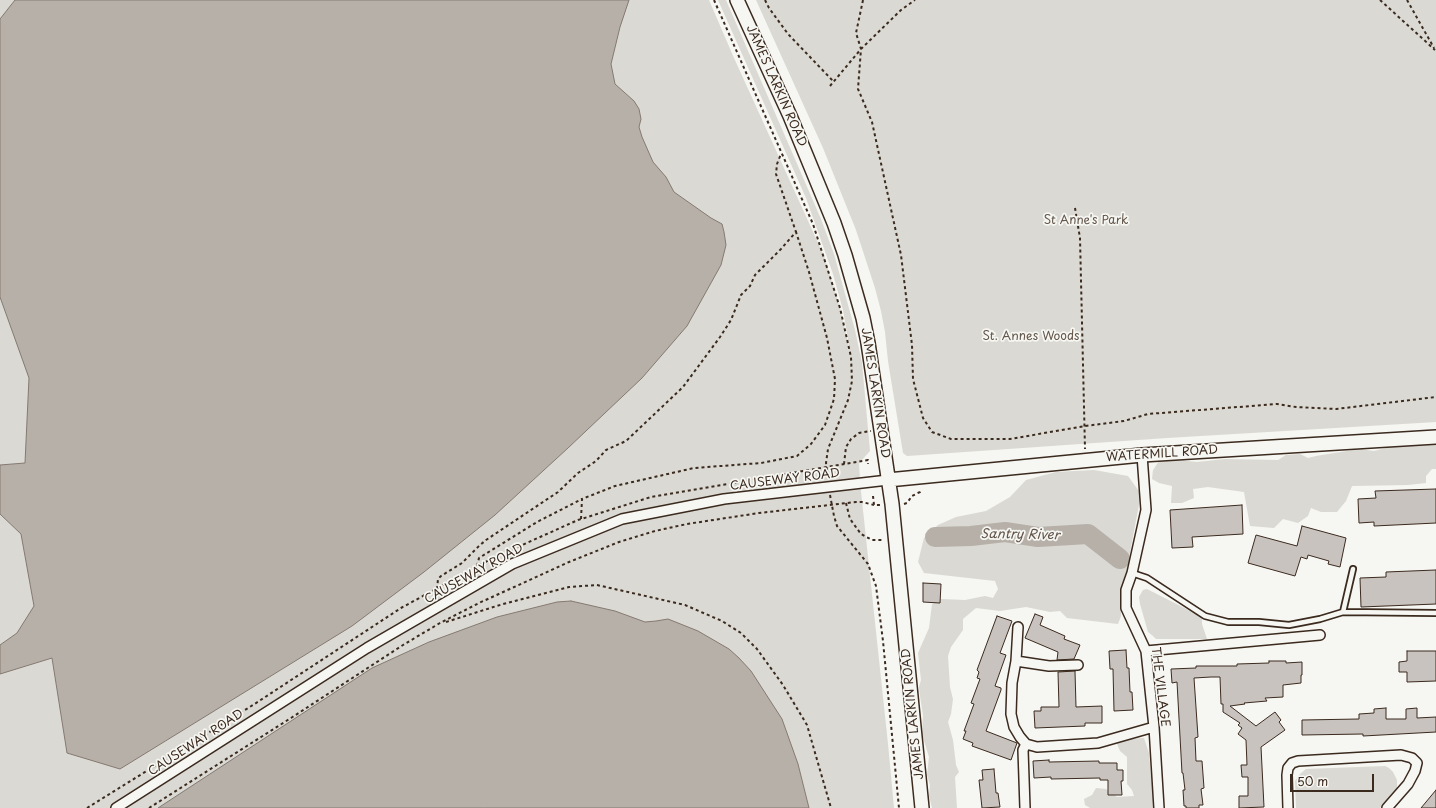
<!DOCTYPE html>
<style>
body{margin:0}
#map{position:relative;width:1436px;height:808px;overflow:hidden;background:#f6f6f2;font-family:"Playpen Sans",sans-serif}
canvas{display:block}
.scale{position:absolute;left:1290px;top:774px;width:84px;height:18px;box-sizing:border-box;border:2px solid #3b2a1e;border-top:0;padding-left:5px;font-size:12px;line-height:14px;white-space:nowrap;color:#3b2a1e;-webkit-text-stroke:3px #f6f6f2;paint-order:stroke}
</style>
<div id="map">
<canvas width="1436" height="808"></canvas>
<div class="scale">50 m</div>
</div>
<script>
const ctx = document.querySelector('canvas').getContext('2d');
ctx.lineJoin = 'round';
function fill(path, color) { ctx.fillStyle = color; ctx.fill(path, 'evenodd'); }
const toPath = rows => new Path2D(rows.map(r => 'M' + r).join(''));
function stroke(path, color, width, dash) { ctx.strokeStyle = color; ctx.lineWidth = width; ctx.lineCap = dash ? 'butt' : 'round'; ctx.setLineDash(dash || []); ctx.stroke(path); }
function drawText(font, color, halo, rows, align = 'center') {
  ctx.font = font + ' "Playpen Sans",sans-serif'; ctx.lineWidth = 3.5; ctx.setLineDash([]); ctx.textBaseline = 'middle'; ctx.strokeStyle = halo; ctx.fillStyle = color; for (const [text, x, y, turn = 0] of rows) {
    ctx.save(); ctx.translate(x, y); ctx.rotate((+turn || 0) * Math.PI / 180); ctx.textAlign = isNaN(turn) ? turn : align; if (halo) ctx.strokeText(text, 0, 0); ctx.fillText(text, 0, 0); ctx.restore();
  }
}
fill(toPath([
 [0,0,709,0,734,58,824,256,840,308,850,351,843,310,833,274,806,198,718,0,726,0,821,219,834,254,855,330,862,363,870,451,862,460,859,461,860,482,888,744,894,808,0,808],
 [756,0,1436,0,1436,422,1167,438,907,456,903,453,888,361,885,332,881,311,875,288,856,230,823,148],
 [1436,442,1436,469,1432,469,1426,476,1426,483,1408,485,1352,486,1346,501,1337,512,1321,512,1311,508,1308,516,1298,523,1283,519,1274,528,1250,526,1244,492,1208,487,1193,489,1194,498,1182,503,1171,503,1172,486,1159,483,1152,479,1153,470,1159,461,1178,460,1197,462,1225,459,1278,460,1286,455,1300,454,1308,458,1316,456,1359,449,1374,451,1390,447],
 [1094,470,1128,476,1141,494,1121,600,1121,616,1118,624,1067,618,1060,611,1050,612,1026,607,1000,611,976,608,963,619,963,630,951,647,948,656,950,687,953,699,951,714,948,722,953,740,956,765,959,772,955,777,957,808,932,808,929,796,930,785,927,775,929,757,922,734,923,715,920,696,919,687,921,680,918,653,929,628,932,604,941,599,965,600,985,596,993,598,998,589,995,581,924,573,918,562,924,538,938,525,956,517,986,511,1010,497,1026,480,1056,472],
 [1147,589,1202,617,1202,624,1207,639,1156,639,1153,636,1148,632,1140,604,1139,597,1143,590],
 [1141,738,1144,738,1149,753,1154,808,1090,808,1085,805,1084,799,1092,795,1096,788,1106,789,1117,797,1134,796,1132,790,1127,784,1127,757,1120,751,1117,744,1123,740],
 [1385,766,1389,768,1393,772,1397,780,1397,788,1380,808,1296,808,1295,781,1300,774,1306,769]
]), '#dad9d3');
const water = toPath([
 [15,0,629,0,620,27,611,64,615,84,634,101,639,109,641,119,639,127,642,137,653,162,666,177,674,192,711,218,722,224,724,232,726,245,721,265,687,326,642,378,568,448,495,515,424,572,352,626,120,769,67,753,52,658,0,674,0,645,17,633,34,606,21,534,0,514,0,465,25,463,29,378,0,297,0,19,15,0],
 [571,601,615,611,645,622,656,621,668,619,698,631,729,649,739,658,751,671,782,719,798,764,809,808,158,808,372,668,429,642,497,617,557,602,571,601]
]);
fill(water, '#b6b0a9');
stroke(water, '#857a71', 1);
stroke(toPath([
 [935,537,971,536,1005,532,1038,537,1088,534,1120,559]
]), '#b6b0a9', 20);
const building = toPath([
 [1436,489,1436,523,1374,526,1374,522,1359,523,1358,499,1376,498,1375,491,1436,489],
 [1242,505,1243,534,1192,537,1193,547,1172,548,1170,510,1242,505],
 [1302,526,1346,538,1340,567,1328,564,1329,561,1308,555,1307,559,1301,557,1295,576,1248,563,1256,535,1297,546,1302,526],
 [1436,570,1436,604,1361,607,1360,578,1386,577,1386,572,1436,570],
 [923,583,941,584,940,603,923,602,923,583],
 [1035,614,1043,617,1040,625,1065,636,1064,639,1080,645,1074,659,1057,660,1058,652,1025,638,1035,614],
 [997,616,1012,621,1000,653,1006,655,995,686,1001,688,1001,690,986,731,1017,743,1011,760,972,746,973,743,963,739,966,731,964,731,974,704,971,703,980,679,977,678,979,672,977,670,997,616],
 [1126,650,1127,668,1129,668,1130,692,1132,692,1133,710,1114,711,1113,669,1110,669,1109,651,1126,650],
 [1407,651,1436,651,1436,681,1407,682,1407,672,1399,672,1399,662,1407,661,1407,651],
 [1269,661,1286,661,1286,663,1302,662,1302,675,1301,675,1301,683,1283,685,1283,697,1265,698,1267,701,1244,703,1245,704,1230,706,1256,726,1275,712,1281,720,1279,722,1285,730,1261,747,1264,807,1239,808,1239,796,1248,796,1248,777,1242,777,1241,765,1247,765,1246,740,1238,734,1242,728,1238,725,1240,723,1223,712,1223,704,1221,704,1220,677,1211,677,1194,678,1198,737,1195,738,1196,761,1202,761,1204,788,1201,789,1203,805,1199,805,1199,808,1186,808,1186,806,1184,806,1183,790,1185,790,1183,773,1182,773,1177,682,1172,683,1171,669,1196,668,1196,666,1237,666,1237,664,1269,663,1269,661],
 [1075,671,1076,707,1102,706,1102,723,1085,723,1085,726,1035,728,1034,711,1041,711,1041,707,1059,707,1058,672,1075,671],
 [1386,708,1386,719,1406,719,1406,709,1417,708,1417,718,1436,717,1436,732,1363,736,1363,734,1302,735,1302,720,1359,719,1359,714,1374,713,1374,709,1386,708],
 [1049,760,1049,762,1099,761,1099,763,1117,763,1117,770,1123,770,1123,781,1121,781,1122,795,1108,795,1108,780,1100,780,1100,778,1051,779,1051,777,1034,778,1033,761,1049,760],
 [994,769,996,793,998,793,1000,807,982,808,979,780,983,780,982,770,994,769],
 [1436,790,1436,808,1421,808,1436,790]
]);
fill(building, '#c8c3be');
stroke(building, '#3b2a1e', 1);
const lane = toPath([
 [1132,573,1147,578,1205,616,1228,622,1259,622,1289,625,1320,619,1343,612,1353,569],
 [1343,612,1436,613]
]);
const street = toPath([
 [1142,455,1146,510,1132,573,1126,590,1126,608,1146,651,1154,727,1159,808],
 [1018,627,1016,661,1012,683,1011,714,1014,727,1020,737,1026,744,1037,747,1098,743,1154,727],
 [1146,651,1320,635],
 [1016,661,1049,666,1078,665],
 [116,808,367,648,512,564,622,519,724,499,888,480],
 [1025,808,1023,750,1026,744],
 [1288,808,1287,775,1288,768,1292,763,1298,761,1401,755,1412,758,1417,763,1415,771,1408,784,1387,808]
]);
const secondary = toPath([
 [737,0,790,116,834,223,845,255,863,318,868,343,892,504,922,808],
 [888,480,1142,455,1436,437]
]);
stroke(lane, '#3b2a1e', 8);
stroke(street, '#3b2a1e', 12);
stroke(secondary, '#3b2a1e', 16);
stroke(toPath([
 [714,0,813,224,840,308,851,357,852,381,848,400,828,449,826,463,828,477],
 [765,0,769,8,788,34,834,82],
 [863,0,856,33,861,49,858,89,872,122,901,255,912,345,913,379,923,418,932,432,951,439,1010,439,1085,426,1124,421,1148,414,1277,404,1296,407,1336,409,1436,397],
 [1380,0,1435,50],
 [1407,0,1434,48],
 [830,86,861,49,901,10,915,0],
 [1075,208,1080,238,1085,449],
 [844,464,846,447,851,439,859,433,871,431],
 [830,495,834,516,837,526,868,564,876,586,883,641,899,808],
 [873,496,874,505,880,505],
 [846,503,850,519,861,534,872,540,884,540],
 [904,504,907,503,912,496,920,492,920,489],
 [581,519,582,499,615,486,694,468,761,463,797,456,811,444,825,425,834,399,835,379,827,338,809,272,796,232],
 [477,566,479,558,537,522,582,499],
 [437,589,438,579,441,576,462,563,479,546,486,540,558,492,578,473,596,461,606,450,626,441,683,387,720,337,731,320,741,295,750,286,755,275,781,249,796,232,776,174,777,164,781,154],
 [446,622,503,604,569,587,597,585,685,605,722,621,741,633,757,649,783,685,807,725,831,808],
 [87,808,253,705,401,608,491,559,578,520,651,497,868,460,868,464],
 [149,808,291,718,403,645,440,623,479,603,569,562,619,542,655,531,687,524,759,513,856,502,862,502,874,505]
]), '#3b2a1e', 2, [3, 3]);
stroke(lane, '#f6f6f2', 4.5);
stroke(street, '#f6f6f2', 9);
stroke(secondary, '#f6f6f2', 13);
drawText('12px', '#3b2a1e', '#f6f6f2', [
 ["JAMES LARKIN ROAD",776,86,66],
 ["JAMES LARKIN ROAD",875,393,81],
 ["WATERMILL ROAD",1162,454,-4],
 ["CAUSEWAY ROAD",785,480,-7],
 ["CAUSEWAY ROAD",474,574,-29],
 ["THE VILLAGE",1160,687,83],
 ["JAMES LARKIN ROAD",913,714,-96],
 ["CAUSEWAY ROAD",196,743,-33]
]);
drawText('12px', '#63564b', '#f6f6f2', [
 ["St Anne's Park",1086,221],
 ["St. Annes Woods",1031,337]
]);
drawText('italic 13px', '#605248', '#f6f6f2', [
 ["Santry River",1020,535,1]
]);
</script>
